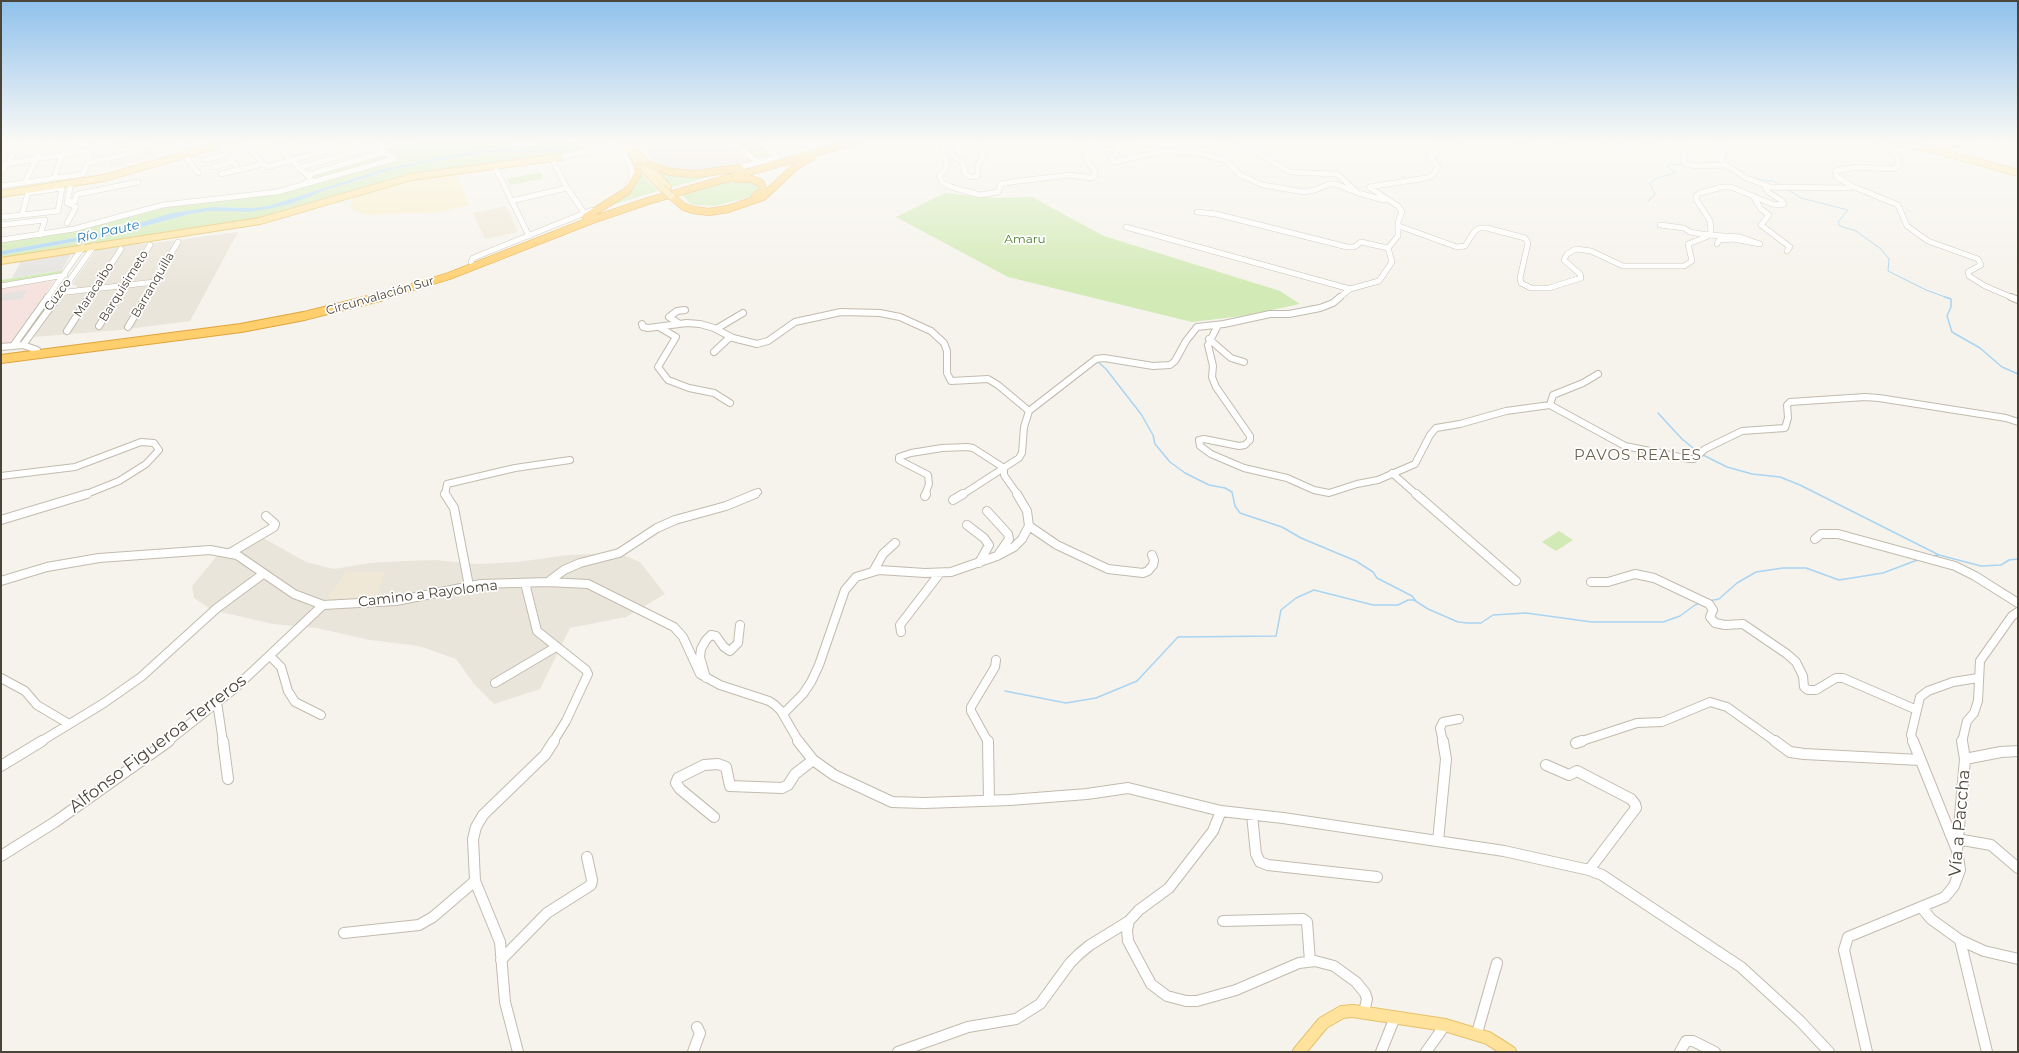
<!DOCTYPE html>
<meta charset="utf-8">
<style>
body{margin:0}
#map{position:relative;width:2019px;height:1053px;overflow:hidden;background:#f6f3ec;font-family:Montserrat,sans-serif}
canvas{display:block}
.frame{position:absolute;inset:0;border:2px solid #4b4439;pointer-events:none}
</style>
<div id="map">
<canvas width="2019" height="1053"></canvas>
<div class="frame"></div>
</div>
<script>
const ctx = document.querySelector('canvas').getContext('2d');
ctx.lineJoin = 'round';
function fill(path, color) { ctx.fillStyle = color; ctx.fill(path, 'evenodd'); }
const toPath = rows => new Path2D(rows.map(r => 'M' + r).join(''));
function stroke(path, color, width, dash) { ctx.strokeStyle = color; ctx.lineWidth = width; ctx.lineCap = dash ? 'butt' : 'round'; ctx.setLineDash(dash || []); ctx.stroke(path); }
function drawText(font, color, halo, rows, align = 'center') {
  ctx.font = font + ' Montserrat,sans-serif'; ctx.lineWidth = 3.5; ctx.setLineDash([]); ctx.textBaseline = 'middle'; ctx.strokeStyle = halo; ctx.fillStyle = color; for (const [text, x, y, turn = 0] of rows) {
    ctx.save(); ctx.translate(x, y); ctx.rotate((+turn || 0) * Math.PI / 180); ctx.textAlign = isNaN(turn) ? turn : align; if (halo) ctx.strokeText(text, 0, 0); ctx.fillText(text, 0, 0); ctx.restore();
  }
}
fill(toPath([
 [238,232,190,321,119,330,34,337,63,296,74,291,77,286,72,284,96,250,99,248,129,243,129,245,154,243],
 [258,535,306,562,334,569,369,563,407,561,435,560,477,564,518,562,567,555,619,553,640,562,665,594,626,617,570,628,540,689,494,704,474,684,456,659,419,646,370,640,316,628,273,624,212,610,194,598,192,586,221,551,247,538]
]), '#eae5da');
fill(toPath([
 [176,141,177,149,110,168,108,163,143,155,143,148,154,146,153,142],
 [506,206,518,232,485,239,473,213],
 [346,572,385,572,376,599,326,600]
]), '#efe8d6');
fill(toPath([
 [640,141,728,141,754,163,731,169,657,163,639,143],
 [55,280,12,342,1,346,1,288]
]), '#f6e3e0');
fill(toPath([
 [432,141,505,141,506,146,504,149,492,149,413,162,384,169,268,206,253,208,214,207,113,231,1,251,1,242,75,231,179,204,279,194,315,182,308,175,386,153,396,158,395,155,383,148,385,146],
 [539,141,583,141,567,146,536,150,507,149,508,144],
 [596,141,601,141,568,154,405,176,270,218,1,259,1,255,112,235,190,214,210,211,249,212,268,209,291,204,323,191,387,171,417,164,491,152,553,152],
 [733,141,753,141,769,154,769,156,756,158],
 [655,170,719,174,673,187],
 [540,172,543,179,510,185,507,179],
 [639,172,658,191,609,206,627,195,635,187],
 [732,180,755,182,761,188,754,196,715,206,692,205,680,193],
 [945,193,994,198,1032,197,1104,236,1280,291,1300,304,1242,316,1192,322,1008,277,896,217],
 [64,270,60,274,1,284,1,280],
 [1559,531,1573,540,1556,551,1542,542]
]), '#d2eab5');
fill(toPath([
 [456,172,469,205,439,212,365,215,350,208,353,200,347,196,385,184]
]), '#f9efc9');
fill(toPath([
 [640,141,665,141,666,144,655,146,668,156,676,159,718,157,719,162,728,169,699,172,671,169,654,162,639,143],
 [71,254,62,270,12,278,21,261],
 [27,290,22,299,1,301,1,294]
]), '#e5e3e0');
fill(toPath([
 [505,141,509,141,510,150,536,150,562,147,582,141,596,141,553,152,491,152,417,164,387,171,323,191,291,204,268,209,249,212,210,211,190,214,112,235,1,255,1,251,113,231,172,213,213,207,253,208,268,206,384,169,445,156,482,150,503,149,506,146]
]), '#a9d4f2');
stroke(toPath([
 [1992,141,2018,150],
 [1719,142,1729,151,1724,159,1725,162],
 [1756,179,1772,181,1783,185],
 [1787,189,1801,198,1848,210,1838,222,1840,226,1856,231,1881,249,1889,259,1888,271,1926,290,1948,298],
 [1648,201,1655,194,1650,183,1657,178,1676,173,1668,167,1668,164,1684,165]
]), '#a9d4f2', 1);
stroke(toPath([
 [1945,297,1951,299,1951,307,1947,316,1952,332,1980,348,2002,367,2018,374],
 [1097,361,1106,369,1141,414,1153,435,1155,444,1170,462,1185,473,1209,485,1225,488,1232,492,1235,506,1240,513,1282,527,1301,538,1356,561,1373,572,1377,578,1412,596,1416,601],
 [1658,413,1682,439,1698,452],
 [1701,454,1727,467,1752,474,1780,477,1800,485,1939,555],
 [1931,556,1939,555,1981,566,2001,565,2009,560,2018,559],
 [1709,601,1719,599,1737,583,1756,572,1783,568,1806,568,1839,580,1883,573,1920,559],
 [1005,691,1066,703,1096,698,1137,681,1178,637,1276,636,1281,610,1296,598,1314,590,1373,605,1398,605,1408,600,1414,600,1428,609,1458,622,1468,623,1481,623,1493,615,1526,613,1592,622,1663,622,1680,616,1695,605,1701,603]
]), '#a9d4f2', 1.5);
const minorFar3 = toPath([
 [241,141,267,167,350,144],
 [272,141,312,180,305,183],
 [303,141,317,154],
 [514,141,515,144,519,145,539,141],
 [731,141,758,162],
 [758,141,778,157],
 [979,141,983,157,978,165,978,175,976,177,970,177,965,173,963,163,951,154,950,147,942,147,947,163,945,170,939,176,942,182,951,187,980,195,998,192,1001,184,1011,182,1069,175,1092,178,1095,175,1095,171,1087,161,1087,154,1091,149,1101,145,1132,141],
 [1222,141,1252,150,1290,172,1337,174,1358,193,1384,200],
 [1516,141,1515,144,1518,146,1533,141],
 [1555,141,1557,146,1560,147,1573,143,1632,147,1628,141],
 [1643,141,1657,141],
 [1677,141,1681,143,1685,150,1683,160,1686,164,1696,166,1725,165],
 [1716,141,1724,152,1721,159,1723,163,1746,178,1768,186],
 [2016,141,2018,141],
 [1,142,3,141],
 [189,142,189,152],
 [1079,144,1090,149],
 [220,145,236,165],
 [1114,145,1120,148,1111,159,1115,162,1163,151,1193,152,1225,160,1240,175,1263,185,1304,192,1315,190,1329,184,1336,184,1358,193],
 [1437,145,1463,141],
 [277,147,298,141],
 [309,147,328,142],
 [581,151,605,141],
 [185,156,198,173],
 [560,157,616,147,622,148,632,170,631,180,628,185],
 [1959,157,1963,144,1968,141],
 [552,159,567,188,585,214],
 [205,160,227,154],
 [88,163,136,152],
 [1,165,145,141],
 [214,167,233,162],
 [495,167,529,236],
 [298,168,371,148,419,141],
 [734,169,778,157],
 [2,171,18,146],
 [221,174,263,164],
 [307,175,386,152],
 [54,178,67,141],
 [25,182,45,141],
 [1,186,83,174,88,163,93,141],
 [1852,186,1898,205,1907,226,1928,241,1978,259,1981,265,1968,272,1969,276,1985,286,2013,298],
 [62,188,58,211,22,215,28,193,62,188],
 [1753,196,1761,209,1769,215,1761,225,1790,247,1787,251],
 [511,201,567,188],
 [67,202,75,201,76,195,79,194,138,182],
 [67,202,71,183],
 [67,203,76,207,67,223],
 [1197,212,1216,214,1347,247,1354,247,1361,242,1388,248],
 [1,217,22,215],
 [1,225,45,220,40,235],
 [1660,225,1684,228,1690,232,1708,235,1740,237,1760,244,1733,239,1719,240,1717,244],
 [1399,226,1457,247,1465,246,1474,232,1479,228,1487,228,1525,238,1528,243,1520,278,1521,283,1531,288,1549,288,1581,278,1580,274,1564,260,1567,254,1576,249,1591,251,1623,266,1684,266,1692,261,1688,244,1706,237,1711,232,1710,221,1696,199,1696,196,1700,193,1722,187,1731,187,1772,204,1781,205,1784,204,1782,201,1768,192,1765,187,1851,188,1852,186,1837,177,1835,171,1857,167,1892,169,1899,166,1898,157,1895,153,1877,141],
 [1126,227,1350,289],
 [1,240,74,229,163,205,277,192,394,159,378,148,362,141],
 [471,262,473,258,592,210],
 [1,286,65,275],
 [58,293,155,282],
 [47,298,83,247],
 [57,298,94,246],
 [89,298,121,249],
 [117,298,150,245],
 [145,298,178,242],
 [1339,298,1350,289,1379,281,1392,262,1388,248,1398,236,1398,222,1402,212,1398,206,1369,187,1426,178,1433,175,1438,167,1430,157,1437,151,1437,141]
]);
const minorFar2 = toPath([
 [2011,297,2018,300],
 [678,323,669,317,677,311,685,310],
 [642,324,643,327,648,328,687,323,700,324,714,328,733,338,757,344,768,341,795,322,841,312,880,313,900,317,931,331,944,343,947,351,947,373,951,381,988,379,998,385,1029,411],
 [1218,325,1208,345,1213,366,1212,377,1216,387,1250,436,1250,440,1245,445,1239,446,1204,439,1199,440,1200,446,1211,454,1244,468,1287,478,1314,490,1329,493,1357,484,1378,480,1415,464,1430,435,1436,428,1460,424,1506,411,1550,405,1553,395,1583,383,1598,374],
 [99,326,117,297],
 [128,327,146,297],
 [659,327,676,337,658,367,668,380,689,388,714,393,730,403],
 [716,329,743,313],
 [67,331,89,297],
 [1209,339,1231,358,1244,362],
 [23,345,58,297],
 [13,346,48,297],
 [1,347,23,345,37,350],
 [714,352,730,337],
 [1550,405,1625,446,1690,459,1694,459,1705,449,1742,431,1785,428,1788,418,1787,405,1790,402,1865,397,1879,398,2006,418,2018,422],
 [1004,468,1004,475,1018,495],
 [1392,473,1417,495],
 [1,476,75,467,141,442,154,443,159,450,146,464,119,481,84,495],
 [445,495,447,484,515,468,570,460],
 [752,495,758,492],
 [925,495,929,484,928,475,899,460,899,457,911,453,942,448,967,447,973,448,1004,468],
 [962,495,1019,458,1022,453,1024,427,1029,411,1096,359,1104,358,1153,366,1170,365,1175,361,1186,341,1197,327,1224,324,1270,314,1289,314,1320,308,1333,303,1340,297]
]);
const minorFar1 = toPath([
 [445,494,454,508,469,586],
 [1416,494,1516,581],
 [925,496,926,494],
 [953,500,963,494],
 [987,511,1008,534,1009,539,998,555],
 [1,520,87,494],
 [967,525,984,538,989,545,979,563],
 [1029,526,1057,545,1108,569,1143,573,1148,571,1153,565,1154,560,1152,555],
 [1815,539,1821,534,1838,534,1955,566,1975,576,2018,603],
 [230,553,274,527,275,524,266,516],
 [874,570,883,554,895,543],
 [1,581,47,567,99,558,210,550,237,555,294,594,323,605,396,601,481,584,548,582,588,584,674,627,683,637,700,674,720,685,769,701,775,705,781,711,799,742],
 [548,582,564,570,580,563,619,553,657,528,675,520,726,506,755,494],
 [1591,582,1608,582,1635,574,1654,578,1709,604,1713,610,1710,617,1715,623,1725,625,1743,624,1787,654,1796,662,1803,676,1804,687,1808,690,1816,690,1836,678,1843,678,1917,710],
 [525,583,537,631,586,670,588,674,566,721,553,742],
 [901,632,900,625,940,573],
 [270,656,281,667,288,691,295,702,321,715],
 [1,678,25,691,37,705,69,724],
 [706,678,700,657,701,649,706,640,711,635,716,636,724,647,730,651,738,643,740,625],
 [495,683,556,647],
 [217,702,223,742],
 [783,714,803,694,811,682,819,665,845,590,856,577,879,570,925,573,951,572,997,556,1014,547,1022,539,1029,526,1027,511,1017,494],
 [40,742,104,703,141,677,217,608,263,574],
 [167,742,234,689,323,605],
 [988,742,971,711,971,707,995,667,996,660],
 [1443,742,1440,728,1443,722,1459,719],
 [1579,742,1637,723,1662,722,1710,702,1727,707,1776,742],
 [1914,742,1911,735,1920,697,1928,691,1953,682,1978,678],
 [1962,742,1967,721,1974,713,1978,701,1980,661,2012,616,2018,612]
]);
const minor = toPath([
 [223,741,228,779],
 [798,741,813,760,834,775,892,802,924,803,1010,800,1087,794,1128,788,1221,811,1283,818,1504,851,1589,870,1602,875,1741,967,1800,1021,1829,1052],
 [988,741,989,800],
 [1775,741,1790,752,1804,754,1920,760],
 [1913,741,1956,848],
 [1576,743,1582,741],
 [1965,759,2001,752,2018,751],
 [1546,765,1569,775,1577,771,1631,799,1635,804,1636,808,1589,870],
 [1,766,42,741],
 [1221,811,1213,831,1169,888,1139,910,1129,921,1127,930,1128,941,1151,984,1167,996,1186,1001,1197,1001,1236,990,1299,963,1315,961,1334,966,1356,982,1365,993,1367,999,1364,1012],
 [1252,815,1256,854,1260,862,1268,865,1377,877],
 [714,817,680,789,676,783,678,778,704,765,718,764,726,767,730,786,782,788,788,785,795,774,813,760],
 [1957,839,1991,845,2018,868],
 [1438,841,1446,759,1443,741],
 [1,856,55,822,169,741],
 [1922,908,1931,919,1960,940,1984,951,2018,959],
 [1223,921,1303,919,1307,922,1310,961],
 [344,933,419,925,433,917,475,881],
 [1960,940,1987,1052],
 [501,960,547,913,591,885,592,880,587,857],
 [1477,1033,1497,963],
 [518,1052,505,1002,500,942,475,881,473,839,476,827,483,815,545,755,554,741],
 [693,1052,700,1033,697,1027],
 [898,1052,968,1027,1016,1019,1040,1004,1070,963,1079,954,1090,945,1129,921],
 [1381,1052,1395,1017],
 [1426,1052,1445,1025],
 [1680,1052,1686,1041,1693,1041,1715,1052],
 [1867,1052,1844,950,1848,937,1945,897,1954,886,1960,870,1957,850,1965,759,1962,741]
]);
const majorFar1 = toPath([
 [623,141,639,165,662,188],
 [630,141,646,164,668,187],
 [1893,141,1943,152,2018,173],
 [1,194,104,178,233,141],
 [1,261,260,221,411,177,560,157]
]);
const major = toPath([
 [1299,1052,1323,1023,1342,1012,1353,1011,1445,1025,1488,1038,1510,1052]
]);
const highwayFar1 = toPath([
 [646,164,671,172,696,174,740,168],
 [737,179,751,179,761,183,763,190,755,197],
 [671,196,684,207,693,210,709,212,728,209,763,197,796,166,812,157],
 [586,217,627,191,637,175,639,165],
 [377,298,449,276,592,220,648,201,857,141]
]);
const highway = toPath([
 [1,359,241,328,304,316,380,297]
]);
stroke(minorFar3, '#c2bbae', 6);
stroke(minorFar2, '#c2bbae', 8);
stroke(minorFar1, '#c2bbae', 10);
stroke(minor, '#c2bbae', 12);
stroke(majorFar1, '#e6c16a', 8);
stroke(major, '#e6c16a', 14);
stroke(highwayFar1, '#e0a43c', 8);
stroke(highway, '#e0a43c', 10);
stroke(minorFar3, '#fff', 5);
stroke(minorFar2, '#fff', 6);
stroke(minorFar1, '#fff', 8);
stroke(minor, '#fff', 10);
stroke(majorFar1, '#ffe39c', 6);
stroke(major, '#ffe39c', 12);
stroke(highwayFar1, '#ffcf6e', 7);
stroke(highway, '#ffcf6e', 8);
const majorBridge = toPath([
 [662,188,671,196]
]);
stroke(majorBridge, '#e6c16a', 8, []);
stroke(majorBridge, '#ffe39c', 6);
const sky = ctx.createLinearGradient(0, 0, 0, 289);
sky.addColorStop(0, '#8fc1ec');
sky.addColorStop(0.49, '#fbfaf6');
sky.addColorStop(1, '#fbfaf600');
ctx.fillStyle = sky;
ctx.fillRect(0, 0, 2019, 289);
drawText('12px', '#4a7f2a', '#fff', [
 ["Amaru",1025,239]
]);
drawText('12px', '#4b4439', '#fff', [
 ["Barranquilla",153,285,-60],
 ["Barquisimeto",124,286,-58],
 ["Maracaibo",94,290,-57],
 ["Cuzco",58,295,-54],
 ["Circunvalación Sur",380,296,-16]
]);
drawText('italic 13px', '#2e7ab2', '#fff', [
 ["Río Paute",108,232,-13]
]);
drawText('14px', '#4b4439', '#fff', [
 ["Camino a Rayoloma",428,594,-7]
]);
ctx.letterSpacing = '1px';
drawText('15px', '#6e6250', '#fff', [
 ["PAVOS REALES",1638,456]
]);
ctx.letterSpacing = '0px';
drawText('17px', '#4b4439', '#fff', [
 ["Alfonso Figueroa Terreros",158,744,-37],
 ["Vía a Paccha",1960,823,-85]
]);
</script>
